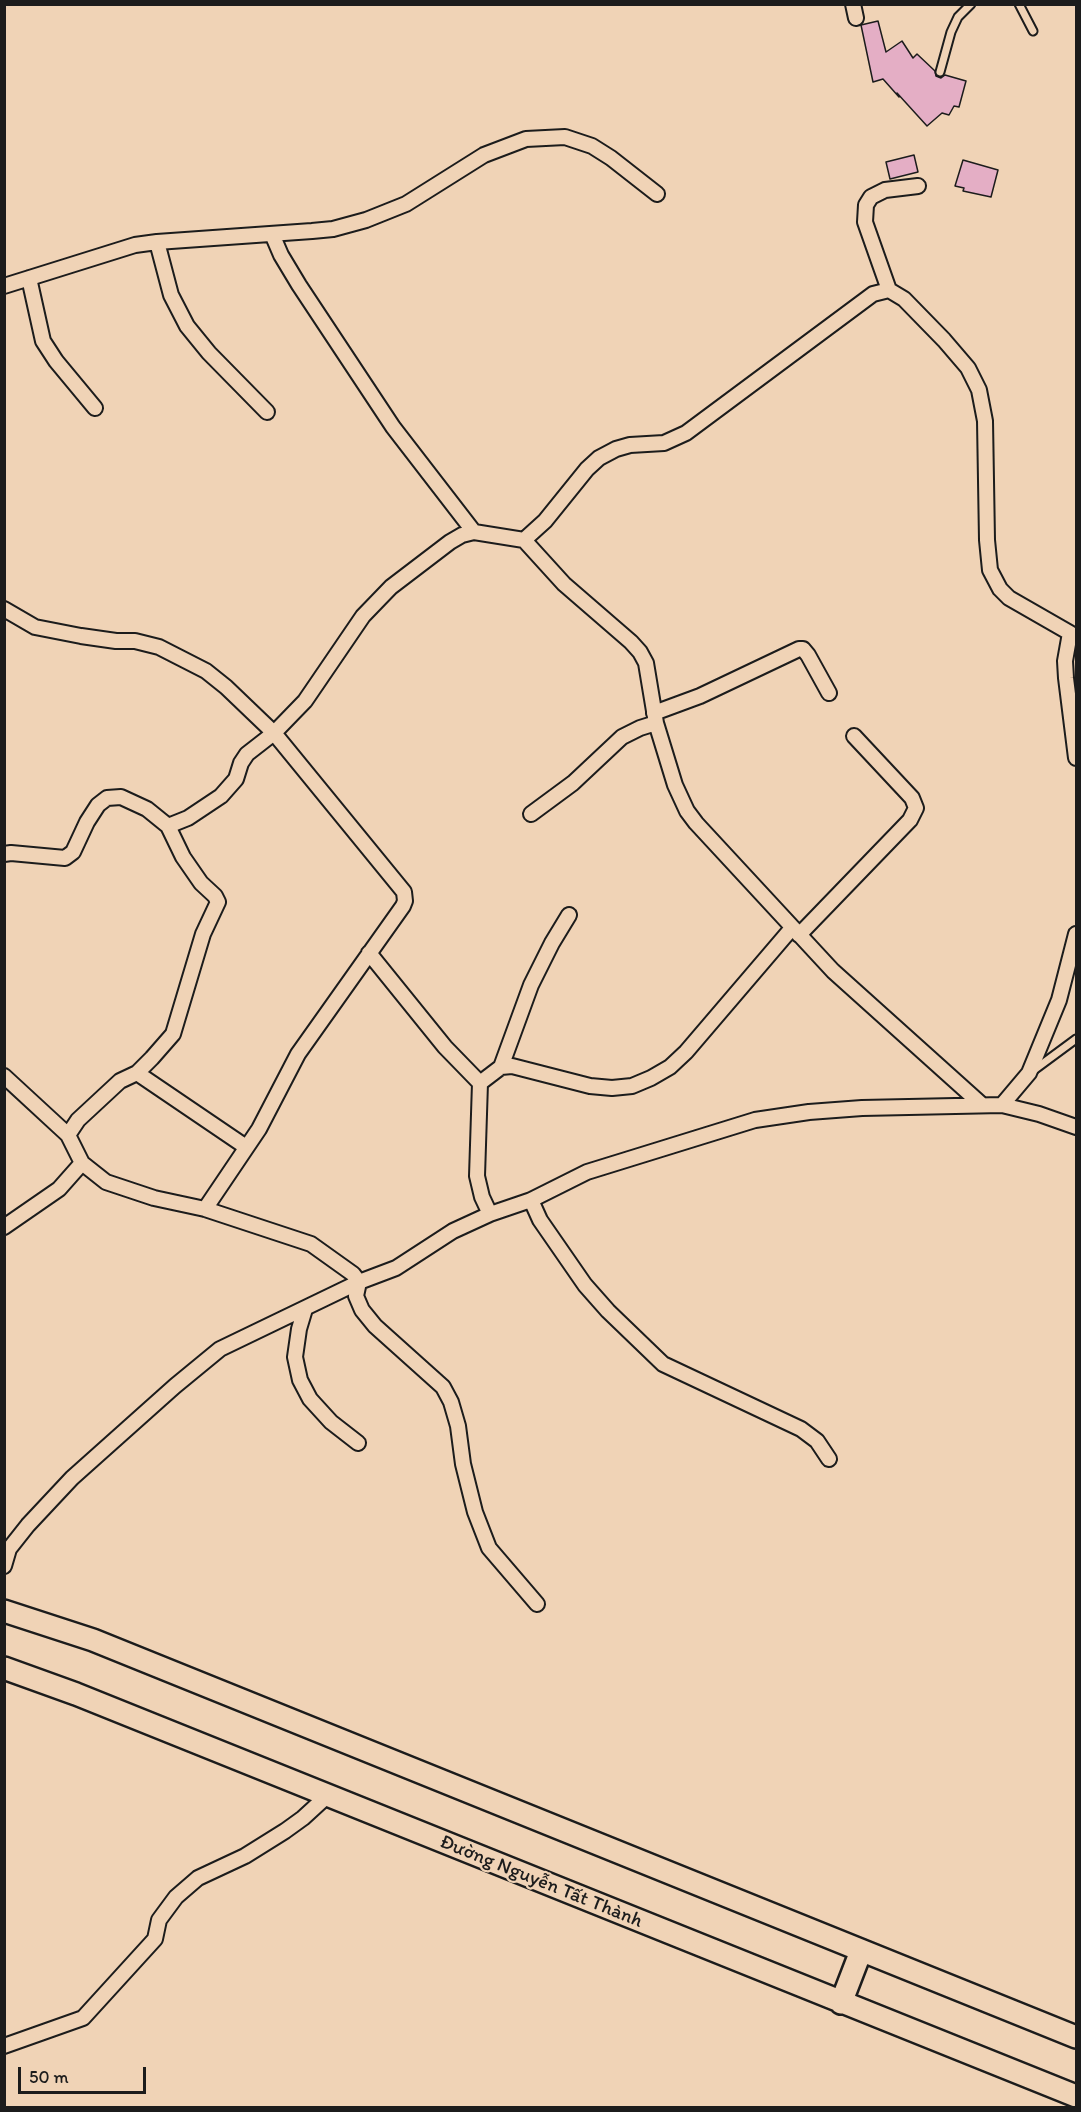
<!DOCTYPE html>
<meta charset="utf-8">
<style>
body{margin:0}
#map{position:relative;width:1081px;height:2112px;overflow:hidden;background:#f0d3b6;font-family:Itim,sans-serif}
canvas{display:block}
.frame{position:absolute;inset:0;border:6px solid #1c1c1c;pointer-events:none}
.scale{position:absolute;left:18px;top:2067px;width:128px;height:27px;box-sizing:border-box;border:3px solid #1c1c1c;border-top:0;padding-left:8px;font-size:18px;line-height:21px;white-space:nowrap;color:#1c1c1c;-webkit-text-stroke:4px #f0d3b6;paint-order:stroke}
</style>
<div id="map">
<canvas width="1081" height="2112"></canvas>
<div class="frame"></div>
<div class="scale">50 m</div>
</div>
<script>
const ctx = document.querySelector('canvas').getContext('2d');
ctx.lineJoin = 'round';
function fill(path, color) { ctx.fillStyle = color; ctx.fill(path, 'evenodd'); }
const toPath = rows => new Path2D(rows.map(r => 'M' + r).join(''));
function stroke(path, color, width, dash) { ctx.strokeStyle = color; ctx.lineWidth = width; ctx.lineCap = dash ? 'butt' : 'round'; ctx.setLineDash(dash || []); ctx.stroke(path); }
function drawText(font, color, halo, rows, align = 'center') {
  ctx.font = font + ' Itim,sans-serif'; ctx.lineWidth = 4.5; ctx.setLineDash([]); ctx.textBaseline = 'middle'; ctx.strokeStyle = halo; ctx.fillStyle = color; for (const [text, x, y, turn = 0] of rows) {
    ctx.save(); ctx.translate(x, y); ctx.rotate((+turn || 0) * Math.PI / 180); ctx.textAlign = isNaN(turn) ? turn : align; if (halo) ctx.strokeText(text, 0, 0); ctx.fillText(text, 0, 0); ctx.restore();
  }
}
const building = toPath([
 [878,21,886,52,902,41,913,58,917,54,935,71,936,76,941,78,945,75,966,81,959,107,954,106,949,115,942,113,927,126,897,93,899,97,883,79,873,82,861,25,878,21],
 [914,155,918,172,890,179,886,162,914,155],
 [963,160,998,170,991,197,963,191,964,188,955,186,963,160]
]);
fill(building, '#e4aec5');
stroke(building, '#1c1c1c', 1.5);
const lane = toPath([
 [1019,4,1033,31],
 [940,72,951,32,958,17,971,4],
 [1034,1070,1076,1039]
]);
const street = toPath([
 [853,4,856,18],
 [272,234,281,255,299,285,393,427,474,532],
 [157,242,171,295,187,326,209,353,267,412],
 [29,278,43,341,56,361,95,408],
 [4,286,135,245,157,242,312,231,333,229,366,220,406,204,484,155,526,139,565,137,592,146,611,158,657,194],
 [889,290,865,222,866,205,871,197,885,190,918,186],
 [524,540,545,521,587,469,599,458,616,449,630,445,664,443,686,433,873,294,889,290,904,299,944,340,968,368,979,390,985,421,987,540,990,570,1000,589,1009,598,1070,633,1065,661,1066,678,1076,758],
 [4,609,35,627,81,636,116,641,135,641,159,647,206,671,226,687,274,733,404,892,405,901,403,906,298,1054,259,1129,205,1209],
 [654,713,700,696,799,649,803,649,808,655,829,693],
 [531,814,573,783,622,737,640,728,656,723],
 [168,826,188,818,221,796,236,779,241,763,247,754,274,733,305,701,363,616,391,587,450,542,462,535,474,532,524,540,564,584,631,642,640,652,646,663,656,723,675,785,687,811,696,823,833,971,981,1104],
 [4,854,11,853,65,858,73,852,87,822,98,805,107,798,121,797,147,809,168,826,183,857,201,883,215,896,218,902,203,934,173,1034,152,1058,137,1073,120,1081,78,1120,68,1135],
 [799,935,910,820,916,808,912,798,854,736],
 [369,953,445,1047,480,1083,477,1176,482,1197,490,1214],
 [501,1067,531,985,552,943,569,915],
 [137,1073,246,1147],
 [4,1076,68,1135,82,1163,106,1182,154,1198,205,1209,311,1244,353,1274,359,1282,356,1296,362,1310,375,1326,443,1387,451,1402,458,1426,463,1464,475,1512,489,1548,537,1604],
 [480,1083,501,1067,512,1066,590,1086,612,1088,632,1086,651,1078,670,1067,686,1052,792,928],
 [1002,1105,1029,1073,1059,1000,1076,934],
 [531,1200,540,1220,585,1285,608,1311,663,1364,801,1429,817,1441,829,1459],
 [4,1227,59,1189,82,1163],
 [305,1309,299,1329,295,1357,300,1380,310,1399,331,1422,358,1443],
 [4,1566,9,1549,28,1525,72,1478,175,1386,220,1349,359,1282,396,1268,453,1231,490,1214,531,1200,587,1172,755,1120,809,1112,862,1108,1002,1105,1039,1114,1076,1127],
 [4,2046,83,2018,155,1939,159,1920,176,1897,198,1878,245,1856,285,1831,303,1818,327,1796]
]);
const primary = toPath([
 [4,1611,93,1640,1076,2037],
 [4,1668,76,1694,1076,2096],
 [841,2003,861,1951]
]);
stroke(lane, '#1c1c1c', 11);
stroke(street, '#1c1c1c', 18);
stroke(primary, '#1c1c1c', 26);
stroke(lane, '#f0d3b6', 7);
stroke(street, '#f0d3b6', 14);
stroke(primary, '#f0d3b6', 21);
drawText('20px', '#1c1c1c', '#f0d3b6', [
 ["Đường Nguyễn Tất Thành",541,1882,22]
]);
</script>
